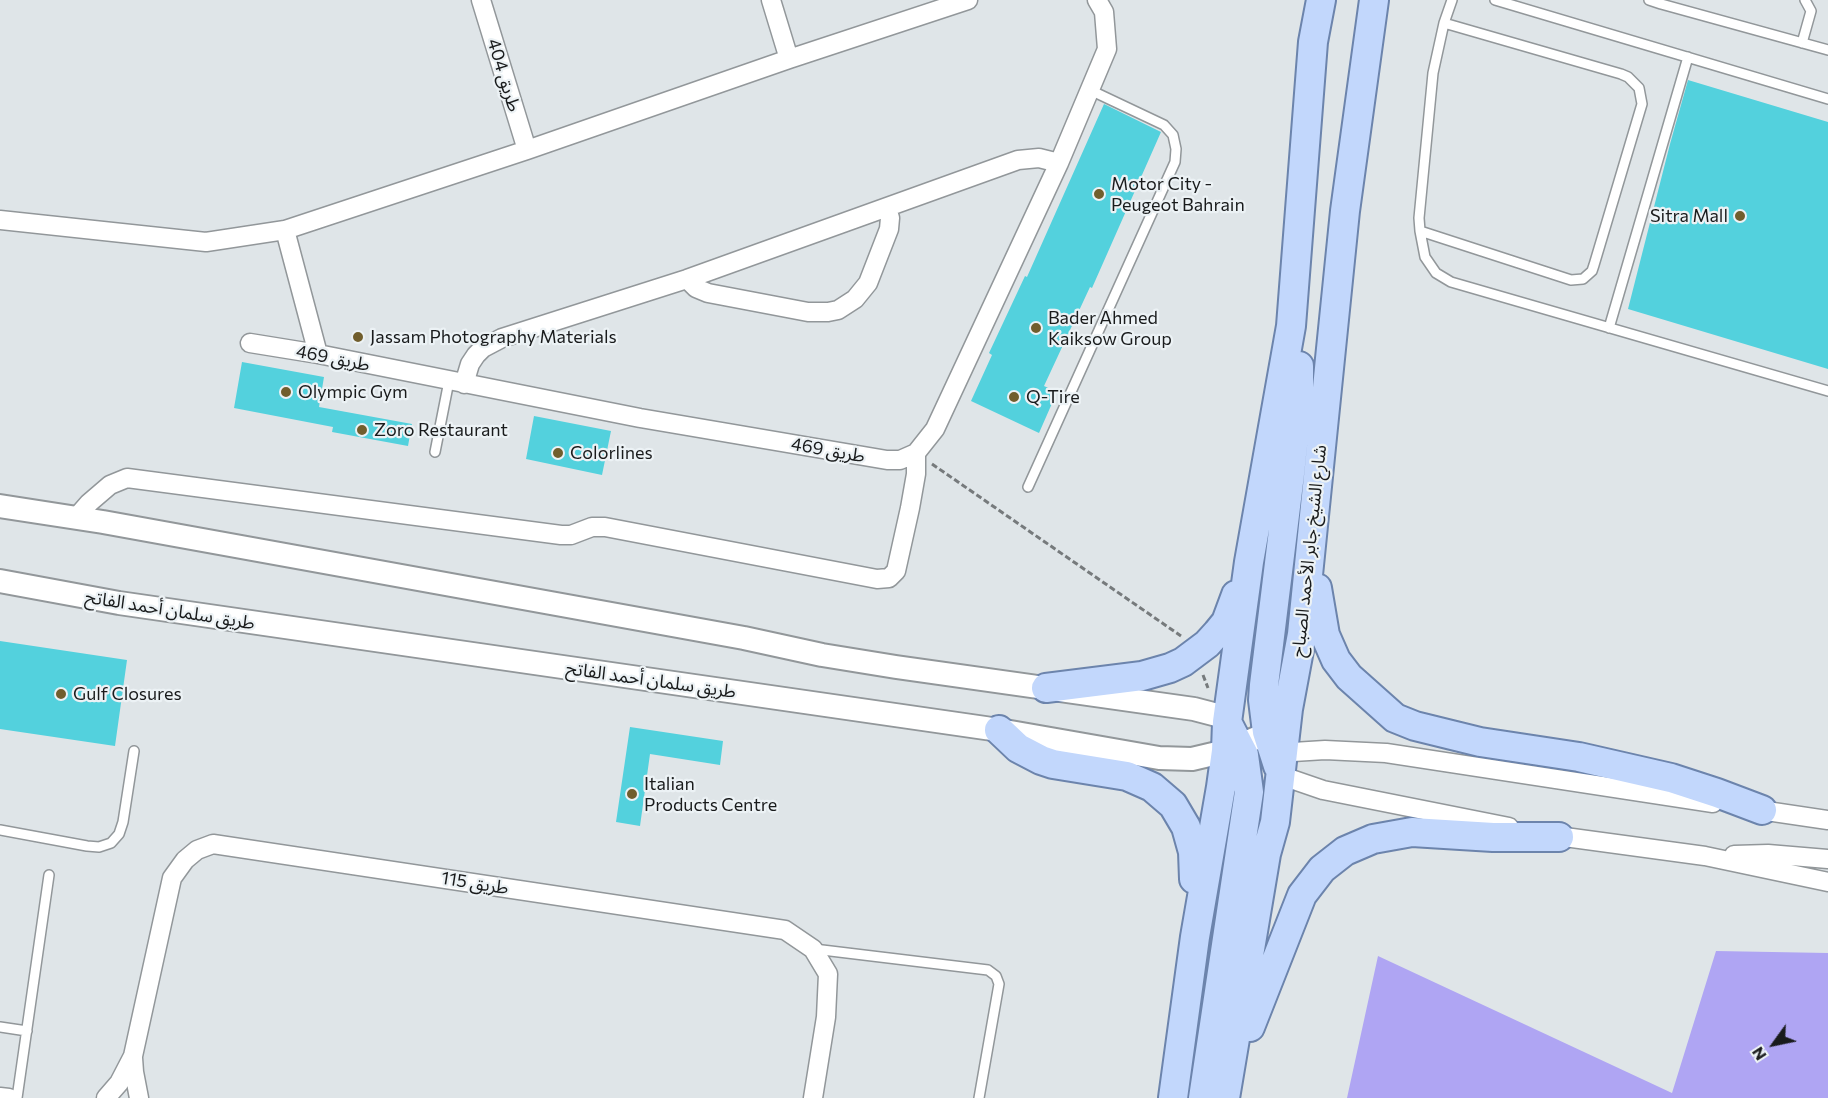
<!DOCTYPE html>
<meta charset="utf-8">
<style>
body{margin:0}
#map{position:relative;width:1828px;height:1098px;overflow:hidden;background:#dfe5e8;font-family:Commissioner,sans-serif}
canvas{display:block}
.north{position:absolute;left:1744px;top:1014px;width:60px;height:60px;-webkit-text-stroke:4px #ecf2f5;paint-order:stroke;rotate:237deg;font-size:16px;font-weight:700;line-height:24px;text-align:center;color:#191b1c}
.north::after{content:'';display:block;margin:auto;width:21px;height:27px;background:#191b1c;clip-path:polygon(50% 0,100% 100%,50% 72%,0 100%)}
</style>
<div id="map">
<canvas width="1828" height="1098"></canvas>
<div class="north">N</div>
</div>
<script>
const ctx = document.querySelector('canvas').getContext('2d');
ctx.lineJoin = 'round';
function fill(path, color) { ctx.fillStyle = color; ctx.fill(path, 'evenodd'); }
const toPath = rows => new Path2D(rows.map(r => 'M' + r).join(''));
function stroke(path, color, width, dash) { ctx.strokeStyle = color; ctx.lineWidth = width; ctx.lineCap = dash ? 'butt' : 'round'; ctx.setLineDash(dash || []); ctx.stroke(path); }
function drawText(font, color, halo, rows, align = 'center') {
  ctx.font = font + ' Commissioner,"Noto Sans Arabic",sans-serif'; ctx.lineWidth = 4.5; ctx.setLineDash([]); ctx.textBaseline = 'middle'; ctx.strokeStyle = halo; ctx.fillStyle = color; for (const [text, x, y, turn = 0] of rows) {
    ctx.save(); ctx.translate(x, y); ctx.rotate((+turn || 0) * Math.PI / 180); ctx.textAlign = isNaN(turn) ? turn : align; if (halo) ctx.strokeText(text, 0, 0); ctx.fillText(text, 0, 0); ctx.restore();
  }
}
fill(toPath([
 [1716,951,1828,953,1828,1098,1347,1098,1378,956,1672,1093]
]), '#afa5f3');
fill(toPath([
 [1688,80,1828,122,1828,369,1628,309,1670,144],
 [1104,104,1161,132,1092,288,1090,287,1044,386,1057,392,1039,433,971,401,992,355,989,353,1025,276,1027,277],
 [242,362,324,377,319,407,412,424,408,446,332,432,333,427,234,408],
 [534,416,611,431,602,475,526,459],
 [0,641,127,660,115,746,0,729],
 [630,727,723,741,720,765,650,754,640,826,616,822]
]), '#53d1dd');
const service = toPath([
 [1452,0,1444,23,1433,73,1419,218,1420,231,1425,257,1436,273,1451,282,1828,391],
 [1495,0,1828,99],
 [1649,0,1661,4,1828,50],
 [1802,43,1811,11,1805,0],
 [1420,231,1571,280,1583,279,1592,271,1594,265,1642,104,1639,88,1628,77,1621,74,1444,23],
 [1609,328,1688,57],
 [435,452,449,381],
 [1028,487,1175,162,1176,149,1173,135,1164,125,1090,90],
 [0,830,87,846,99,847,111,843,119,834,123,822,134,751],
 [814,949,988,970,996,976,999,984,979,1098],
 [0,1027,27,1031],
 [17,1098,49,875]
]);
const minor = toPath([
 [481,0,527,150],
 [771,0,789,59],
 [0,220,206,242,285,230,527,150,789,59,968,0],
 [285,230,318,354],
 [687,279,696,288,708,293,808,312,828,312,838,310,855,299,868,283,889,229,890,218,887,208],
 [250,343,318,354,640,418,887,460,900,460,916,453,935,429,1059,163,1107,49,1104,12,1097,0],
 [464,384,470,364,476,355,483,348,502,338,687,279,1018,160,1039,158,1059,163],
 [75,519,89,503,110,485,127,478,561,535,571,535,592,527,605,527,877,579,889,578,896,571,910,508,916,474,916,453],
 [1274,756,1293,752,1325,750,1386,753,1713,803],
 [1281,772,1291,779,1323,790,1509,827],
 [1753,809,1828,820],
 [1550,835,1705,856,1828,882],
 [1734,855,1768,854,1828,859],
 [133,1058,134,1072,139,1098],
 [0,1097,9,1098],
 [106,1098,119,1083,133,1056,172,878,185,860,197,850,213,844,785,930,813,949,828,974,826,1017,813,1098]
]);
const tertiary = toPath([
 [0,506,103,522,744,638,822,655,896,667,1194,709,1217,715,1227,722],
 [0,581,119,603,999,730,1159,758,1192,759,1226,751,1261,736,1278,722]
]);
const primary = toPath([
 [1317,588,1325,635,1336,660,1349,677,1395,718,1415,726,1480,742,1579,757,1671,778,1717,793,1762,810],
 [1046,688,1142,676,1170,668,1183,662,1207,644,1217,633,1226,622,1236,595],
 [999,730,1018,748,1041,760,1053,764,1127,776,1152,787,1173,805,1186,827,1193,852,1194,879],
 [1278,766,1267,732,1263,700,1264,685,1290,474,1299,388,1299,366],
 [1250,1027,1302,895,1322,869,1345,851,1373,839,1412,832,1493,837,1559,837],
 [1173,1098,1195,937,1221,787,1226,751,1227,722,1249,562,1291,326,1313,42,1321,0],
 [1203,1098,1249,792,1244,755,1228,724],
 [1225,1098,1266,854,1275,822,1288,709,1302,634,1345,211,1374,0]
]);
stroke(service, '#92979a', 12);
stroke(minor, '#92979a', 21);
stroke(tertiary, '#92979a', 26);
stroke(primary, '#6c84ac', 32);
stroke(toPath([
 [932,464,1181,636],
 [1203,675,1208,688]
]), '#767a7c', 3, [6, 3]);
stroke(service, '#fff', 9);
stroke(minor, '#fff', 18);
stroke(tertiary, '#fff', 22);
stroke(primary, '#c2d7fc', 28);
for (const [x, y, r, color] of [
 [1099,194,6,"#715e2d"],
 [1740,216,6,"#715e2d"],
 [1036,328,6,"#715e2d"],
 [358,337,6,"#715e2d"],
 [286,392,6,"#715e2d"],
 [1014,397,6,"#715e2d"],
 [362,430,6,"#715e2d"],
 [558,453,6,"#715e2d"],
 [61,694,6,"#715e2d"],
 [632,794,6,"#715e2d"]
]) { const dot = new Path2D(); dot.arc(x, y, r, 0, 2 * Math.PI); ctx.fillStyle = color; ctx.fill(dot); stroke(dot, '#ecf2f5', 2); }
drawText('18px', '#191b1c', '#ecf2f5', [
 ["طريق 404",504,75,73],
 ["طريق 469",333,358,11],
 ["طريق 469",828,450,10],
 ["شارع الشيخ جابر الأحمد الصباح",1309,551,-84],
 ["طريق سلمان أحمد الفاتح",170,610,9],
 ["طريق سلمان أحمد الفاتح",651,680,8],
 ["طريق 115",475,883,9]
]);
drawText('18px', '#191b1c', '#ecf2f5', [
 ["Motor City -",1111,184],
 ["Peugeot Bahrain",1111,205],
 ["Sitra Mall",1728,216,"right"],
 ["Bader Ahmed",1048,318],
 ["Kaiksow Group",1048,339],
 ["Jassam Photography Materials",370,337],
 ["Olympic Gym",298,392],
 ["Q-Tire",1026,397],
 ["Zoro Restaurant",374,430],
 ["Colorlines",570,453],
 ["Gulf Closures",73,694],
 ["Italian",644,784],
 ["Products Centre",644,805]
], 'left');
</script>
